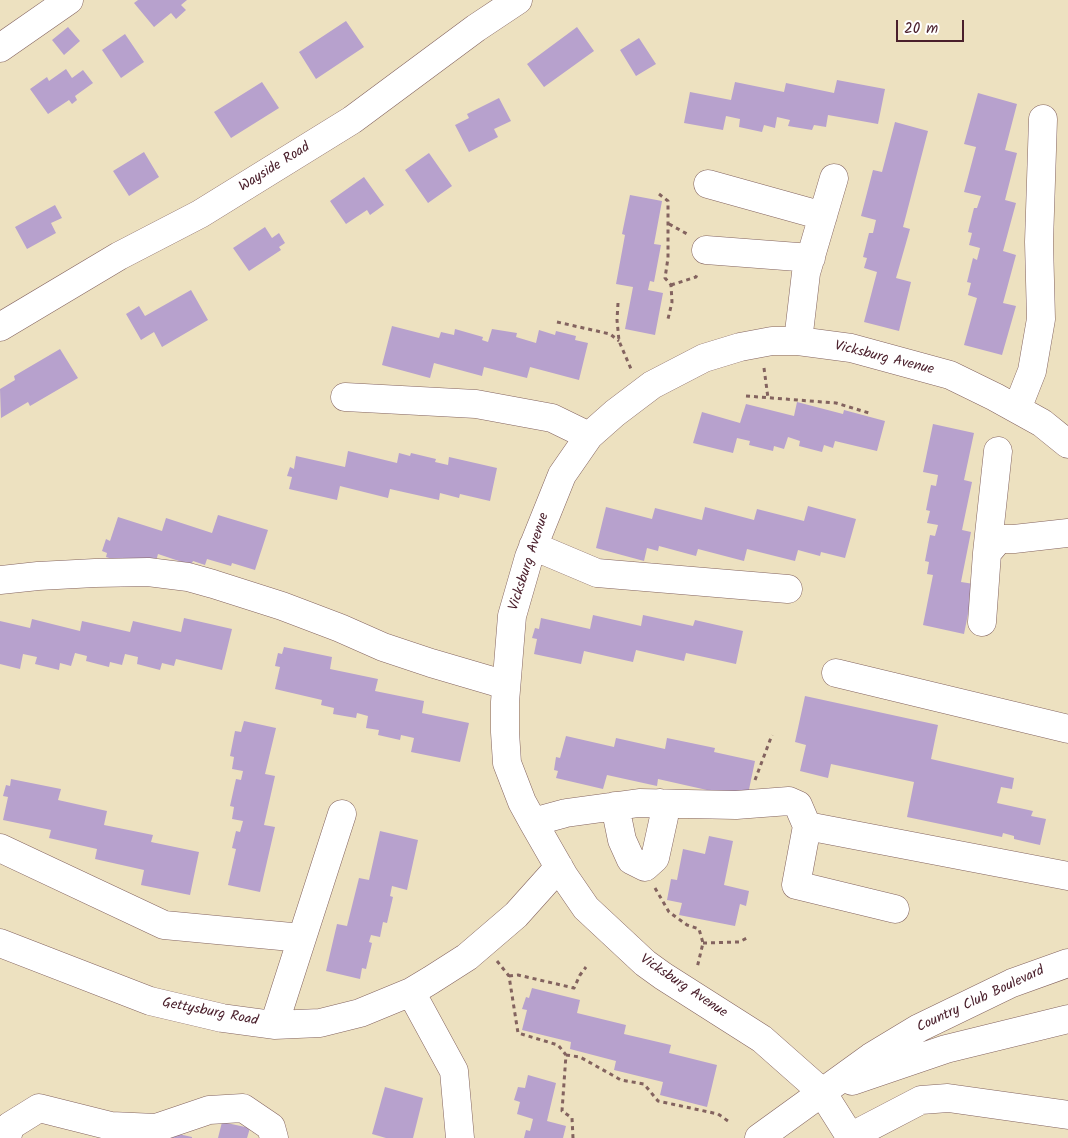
<!DOCTYPE html>
<style>
body{margin:0}
#map{position:relative;width:1068px;height:1138px;overflow:hidden;background:#ede1c0;font-family:Kalam,sans-serif}
canvas{display:block}
.scale{position:absolute;left:896px;top:20px;width:68px;height:22px;box-sizing:border-box;border:2px solid #4a1f2b;border-top:0;padding-left:6px;font-size:15px;line-height:18px;white-space:nowrap;color:#4a1f2b;-webkit-text-stroke:4px #fff;paint-order:stroke}
</style>
<div id="map">
<canvas width="1068" height="1138"></canvas>
<div class="scale">20 m</div>
</div>
<script>
const ctx = document.querySelector('canvas').getContext('2d');
ctx.lineJoin = 'round';
function fill(path, color) { ctx.fillStyle = color; ctx.fill(path, 'evenodd'); }
const toPath = rows => new Path2D(rows.map(r => 'M' + r).join(''));
function stroke(path, color, width, dash) { ctx.strokeStyle = color; ctx.lineWidth = width; ctx.lineCap = dash ? 'butt' : 'round'; ctx.setLineDash(dash || []); ctx.stroke(path); }
function drawText(font, color, halo, rows, align = 'center') {
  ctx.font = font + ' Kalam,sans-serif'; ctx.lineWidth = 4; ctx.setLineDash([]); ctx.textBaseline = 'middle'; ctx.strokeStyle = halo; ctx.fillStyle = color; for (const [text, x, y, turn = 0] of rows) {
    ctx.save(); ctx.translate(x, y); ctx.rotate((+turn || 0) * Math.PI / 180); ctx.textAlign = isNaN(turn) ? turn : align; if (halo) ctx.strokeText(text, 0, 0); ctx.fillText(text, 0, 0); ctx.restore();
  }
}
fill(toPath([
 [138,0,187,0,181,5,186,10,176,19,171,13,154,27,134,3],
 [346,21,364,47,316,79,299,52],
 [68,27,80,41,64,55,52,40],
 [577,27,594,51,544,87,527,64],
 [125,34,144,62,121,78,102,50],
 [639,38,656,64,636,76,620,50],
 [66,69,72,78,83,70,93,83,75,96,77,100,72,104,69,100,48,114,30,89,47,77,49,81],
 [837,80,885,89,878,124,828,115,826,127,814,125,812,130,788,126,790,120,777,117,775,128,764,125,762,132,739,127,740,119,726,116,723,130,684,123,690,92,731,100,735,82,784,92,786,83,834,93],
 [262,82,279,108,231,138,214,112],
 [978,93,1017,104,1005,150,1017,153,1005,200,1016,203,1003,251,1016,255,1003,303,1016,306,1002,355,964,345,977,298,968,295,971,283,967,282,973,258,977,260,980,248,969,245,972,233,968,232,974,208,977,208,981,196,964,192,976,147,964,144],
 [499,98,511,121,494,129,498,137,469,152,455,125,469,118,467,114],
 [895,122,928,131,903,227,910,229,896,278,911,282,899,331,864,322,877,272,864,268,867,258,863,257,869,233,873,233,876,220,861,216,873,170,882,172],
 [144,152,159,177,129,196,113,171],
 [429,153,452,186,428,203,405,170],
 [364,177,384,205,370,215,367,210,346,224,330,201],
 [630,195,662,201,654,244,661,245,654,282,650,281,648,290,663,293,655,335,625,329,633,287,616,284,625,235,622,234],
 [55,205,62,218,51,223,56,233,27,249,15,227],
 [265,227,272,238,279,233,285,243,279,247,281,250,249,271,233,248],
 [191,290,208,320,162,347,154,332,141,340,126,314,139,306,145,316],
 [392,326,439,338,441,332,454,335,455,329,483,337,482,340,488,342,492,329,517,333,516,337,536,343,539,330,555,335,556,331,576,336,575,340,588,343,579,380,530,367,527,378,484,367,482,376,434,363,430,378,382,365],
 [60,349,78,378,30,406,28,402,1,418,0,389,15,380,14,376],
 [797,402,843,414,844,410,885,421,877,451,835,441,833,448,824,445,822,452,799,446,800,441,788,437,784,449,774,446,773,451,749,445,750,441,737,438,733,453,693,443,702,412,740,423,746,404,794,416],
 [933,424,974,433,964,480,972,482,962,530,971,532,961,582,974,584,964,634,923,625,933,575,927,574,929,562,925,561,930,535,935,536,938,525,927,523,930,511,926,510,931,485,936,486,938,475,923,472],
 [348,451,397,463,399,453,410,456,411,453,436,459,435,462,448,465,449,457,497,468,490,501,460,494,459,498,440,493,439,500,390,489,388,498,340,486,337,500,289,489,292,477,287,476,290,467,294,469,296,456,345,467],
 [808,506,856,519,845,558,821,552,820,556,798,550,795,561,747,549,744,561,698,549,696,556,659,546,658,551,647,548,644,561,596,548,606,507,652,519,655,508,702,520,705,507,754,520,757,509,804,521],
 [218,515,268,530,255,570,232,563,231,566,207,559,205,565,193,561,191,565,158,554,153,572,106,557,107,553,102,551,106,539,110,541,118,517,162,531,166,518,212,533],
 [593,615,641,626,643,615,693,626,695,620,743,631,736,664,686,653,684,661,636,650,633,662,584,651,581,664,534,654,537,639,532,638,535,628,539,629,541,618,590,629],
 [184,618,232,629,222,670,176,659,174,666,162,663,160,670,137,664,138,657,125,654,122,665,110,662,109,667,86,661,87,656,75,653,71,666,60,663,59,670,35,664,37,657,23,654,20,669,0,664,0,621,30,628,32,619,80,631,82,621,130,632,133,621,181,632],
 [284,647,332,657,330,669,378,679,375,691,424,701,422,713,469,723,460,762,411,752,414,738,401,735,400,740,378,735,379,730,366,728,368,716,357,713,356,718,333,714,334,708,321,705,322,700,275,689,280,667,275,666,278,653,282,654],
 [805,696,938,725,931,759,1014,778,1012,789,1001,787,997,803,1033,811,1031,816,1046,819,1040,845,1014,839,1014,836,1003,833,1002,837,907,817,914,782,831,764,828,778,800,771,806,745,795,742],
 [244,721,276,728,265,774,275,776,264,825,275,827,260,892,228,885,236,849,232,848,236,831,240,832,243,821,232,819,234,807,230,806,236,779,241,780,243,771,232,769,234,757,230,756,235,731,241,732],
 [566,736,614,747,616,738,665,749,667,738,715,748,714,752,755,761,747,799,658,779,657,786,607,775,603,789,556,778,558,771,554,770,556,757,560,758],
 [11,779,61,789,58,800,107,811,104,825,153,835,151,842,199,852,190,895,141,885,144,870,95,859,97,849,49,838,51,830,3,820,8,797,3,796,6,785,10,786],
 [380,831,418,840,407,890,392,886,390,896,393,897,387,923,383,922,380,937,371,935,369,942,372,943,366,969,362,968,360,979,326,971,337,924,347,926,359,878,369,880],
 [709,836,733,841,724,885,749,891,746,906,740,904,735,926,679,915,682,903,667,900,671,879,677,880,683,849,705,854],
 [532,988,580,1000,577,1013,626,1025,624,1034,671,1045,669,1053,717,1065,707,1107,660,1095,663,1082,614,1070,616,1061,570,1049,571,1042,522,1030,527,1010,522,1009,526,997,529,998],
 [528,1075,556,1083,547,1121,566,1126,563,1138,524,1138,526,1130,530,1131,533,1119,517,1114,520,1102,514,1100,518,1087,525,1088],
 [385,1087,423,1098,413,1138,386,1138,372,1134],
 [222,1122,250,1128,247,1138,218,1138],
 [169,1132,192,1137,192,1138,168,1138]
]), '#b7a1cd');
const minor = toPath([
 [0,48,69,0],
 [708,184,823,216],
 [706,250,811,258],
 [0,327,119,256,200,214,352,120,476,28,518,0],
 [798,341,806,273,834,178],
 [345,397,476,404,552,418,589,436],
 [1017,409,1032,371,1041,319,1039,242,1043,119],
 [533,546,597,573,788,589],
 [987,553,998,451],
 [0,580,38,576,95,573,148,572,188,577,213,584,282,606,340,628,383,647,431,663,506,685],
 [982,622,987,553,999,539,1014,539,1068,533],
 [836,673,1068,729],
 [615,806,622,840,631,860,645,867,655,858,664,817,660,803],
 [533,822,566,813,639,803,736,805,789,801,798,805,807,826],
 [0,848,164,925,302,938],
 [895,909,796,885,807,826,1068,876],
 [0,943,150,1001,222,1018,274,1025,320,1023,360,1013,411,992,431,980,467,957,516,915,559,867],
 [411,992,454,1071,460,1138],
 [274,1025,342,814],
 [852,1081,946,1049,1068,1019],
 [850,1137,921,1100,948,1098,1068,1115],
 [7,1138,10,1126,39,1108,111,1126,156,1128,209,1110,243,1108,271,1127,274,1138],
 [759,1138,871,1057,919,1028,1012,983,1068,963],
 [851,1138,822,1092,762,1039,663,976,645,963,586,908,564,876,533,822,522,802,507,763,505,732,505,702,512,616,529,557,562,475,589,436,615,413,652,385,704,358,740,347,772,341,798,341,851,348,950,375,995,397,1042,423,1068,444]
]);
stroke(minor, '#83635f', 29);
stroke(toPath([
 [659,194,668,201,668,258,665,278,671,285,672,302,668,319],
 [669,224,689,235],
 [671,285,696,277,698,272],
 [618,303,617,320,619,341,631,369],
 [557,322,610,334,619,341],
 [764,368,768,398],
 [746,396,836,403,869,413],
 [755,780,772,735],
 [655,888,669,912,687,925,699,929,703,943,697,968],
 [703,943,739,942,749,937],
 [497,961,509,976,518,1033,558,1045,566,1055,562,1111,572,1118,573,1138],
 [509,976,518,975,574,988,580,975,586,967],
 [566,1055,580,1057,621,1080,644,1084,658,1101,718,1114,728,1121]
]), '#83635f', 3, [4, 4]);
stroke(minor, '#fff', 28);
drawText('14px', '#4a1f2b', '#fff', [
 ["Wayside Road",275,168,-32],
 ["Vicksburg Avenue",884,359,14],
 ["Vicksburg Avenue",530,562,-72],
 ["Vicksburg Avenue",683,987,34],
 ["Country Club Boulevard",981,1000,-25],
 ["Gettysburg Road",210,1013,11]
]);
</script>
